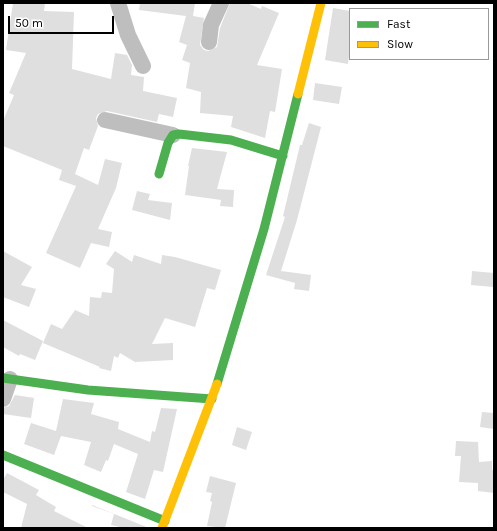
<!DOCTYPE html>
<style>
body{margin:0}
#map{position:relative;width:497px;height:531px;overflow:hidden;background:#fff;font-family:Karla,sans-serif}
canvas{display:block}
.frame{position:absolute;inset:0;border:4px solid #000;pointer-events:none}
.legend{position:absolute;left:349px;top:8px;width:140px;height:52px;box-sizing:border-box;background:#fff;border:1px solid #999;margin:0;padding:5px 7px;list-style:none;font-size:12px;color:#000}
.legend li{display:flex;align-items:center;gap:8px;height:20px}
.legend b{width:20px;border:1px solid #999}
.scale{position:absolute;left:8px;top:16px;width:106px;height:18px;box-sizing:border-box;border:2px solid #000;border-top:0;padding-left:5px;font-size:12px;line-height:14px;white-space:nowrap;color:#000;-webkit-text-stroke:3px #fff;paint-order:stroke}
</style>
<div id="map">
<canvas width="497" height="531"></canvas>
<div class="frame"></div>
<ul class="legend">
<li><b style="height:5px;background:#4caf50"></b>Fast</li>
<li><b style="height:5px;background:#ffc107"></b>Slow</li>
</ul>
<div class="scale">50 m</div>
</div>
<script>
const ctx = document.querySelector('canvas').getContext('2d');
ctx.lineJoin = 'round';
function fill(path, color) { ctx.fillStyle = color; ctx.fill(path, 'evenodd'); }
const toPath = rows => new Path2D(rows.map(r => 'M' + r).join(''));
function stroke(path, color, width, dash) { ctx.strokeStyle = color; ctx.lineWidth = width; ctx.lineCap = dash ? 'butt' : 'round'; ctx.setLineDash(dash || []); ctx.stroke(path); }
fill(toPath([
 [13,3,45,3,44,11,74,12,72,69,111,79,115,53,127,55,132,65,131,75,144,77,143,91,177,98,173,117,159,114,157,122,107,111,98,114,96,118,98,126,89,150,84,148,75,174,98,185,105,159,122,163,116,188,98,229,112,232,109,247,91,243,80,268,46,253,76,186,59,180,62,170,3,146,3,121,14,95,9,93,26,53,6,50],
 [140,3,195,3,193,16,204,18,200,45,204,50,208,51,217,47,220,28,230,3,247,3,261,9,262,6,279,13,257,65,282,69,275,112,270,111,265,138,231,127,233,116,200,113,201,92,186,88,190,63,182,60,187,45,179,42,186,16,139,10],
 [333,8,350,11,350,48,348,64,325,60],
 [315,83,342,87,339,104,313,100],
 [309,123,321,127,297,220,281,271,311,275,309,291,294,289,295,283,266,275,285,217,283,216,300,145,302,145],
 [192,148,227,152,217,189,234,190,233,207,220,206,221,200,185,195,189,166,188,166],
 [137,191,150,194,148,200,172,203,170,220,132,210],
 [3,251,32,267,21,285,36,289,29,307,3,297],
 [115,251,132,262,134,255,161,264,162,255,175,257,221,270,215,290,207,288,195,327,165,318,152,344,173,343,173,360,135,362,120,353,118,358,114,356,111,371,99,368,100,367,43,343,51,324,62,329,75,310,89,316,90,297,101,298,102,292,112,293,114,269,106,264],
 [472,271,494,273,493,287,471,285],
 [3,320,43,341,35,360,20,354,19,356,3,347],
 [15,395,34,398,31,418,3,414,3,408,9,406],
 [63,399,94,403,91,414,119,422,118,429,150,442,152,431,155,432,161,408,177,409,163,472,154,470,145,499,126,492,138,454,114,444,108,461,106,460,101,472,84,465,91,442,61,436,54,455,24,444,31,423,56,431],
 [482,412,494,413,494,429,480,427],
 [237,427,252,432,246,450,232,445],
 [456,441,478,442,479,462,492,461,492,470,494,470,494,493,478,491,478,483,459,482,461,456,455,456],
 [7,473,39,490,36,495,56,507,54,511,88,528,21,528,27,504,3,492,3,480],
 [210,476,236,483,225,528,207,526,212,502,210,501,212,493,206,492],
 [92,506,92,505,149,528,124,528,111,525,114,514]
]), '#dfdfdf');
stroke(toPath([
 [118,3,128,35,143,66],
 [209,42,211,25,221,3],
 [105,120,173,135],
 [3,399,10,379]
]), '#bebebe', 16);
stroke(toPath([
 [159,174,168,143,173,135,179,134,231,140,283,156],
 [3,378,88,390,212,399],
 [217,384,264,229,298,94],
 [3,455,165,521]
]), '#4caf50', 9);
stroke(toPath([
 [298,94,321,3],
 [162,528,217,384]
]), '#ffc107', 9);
</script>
